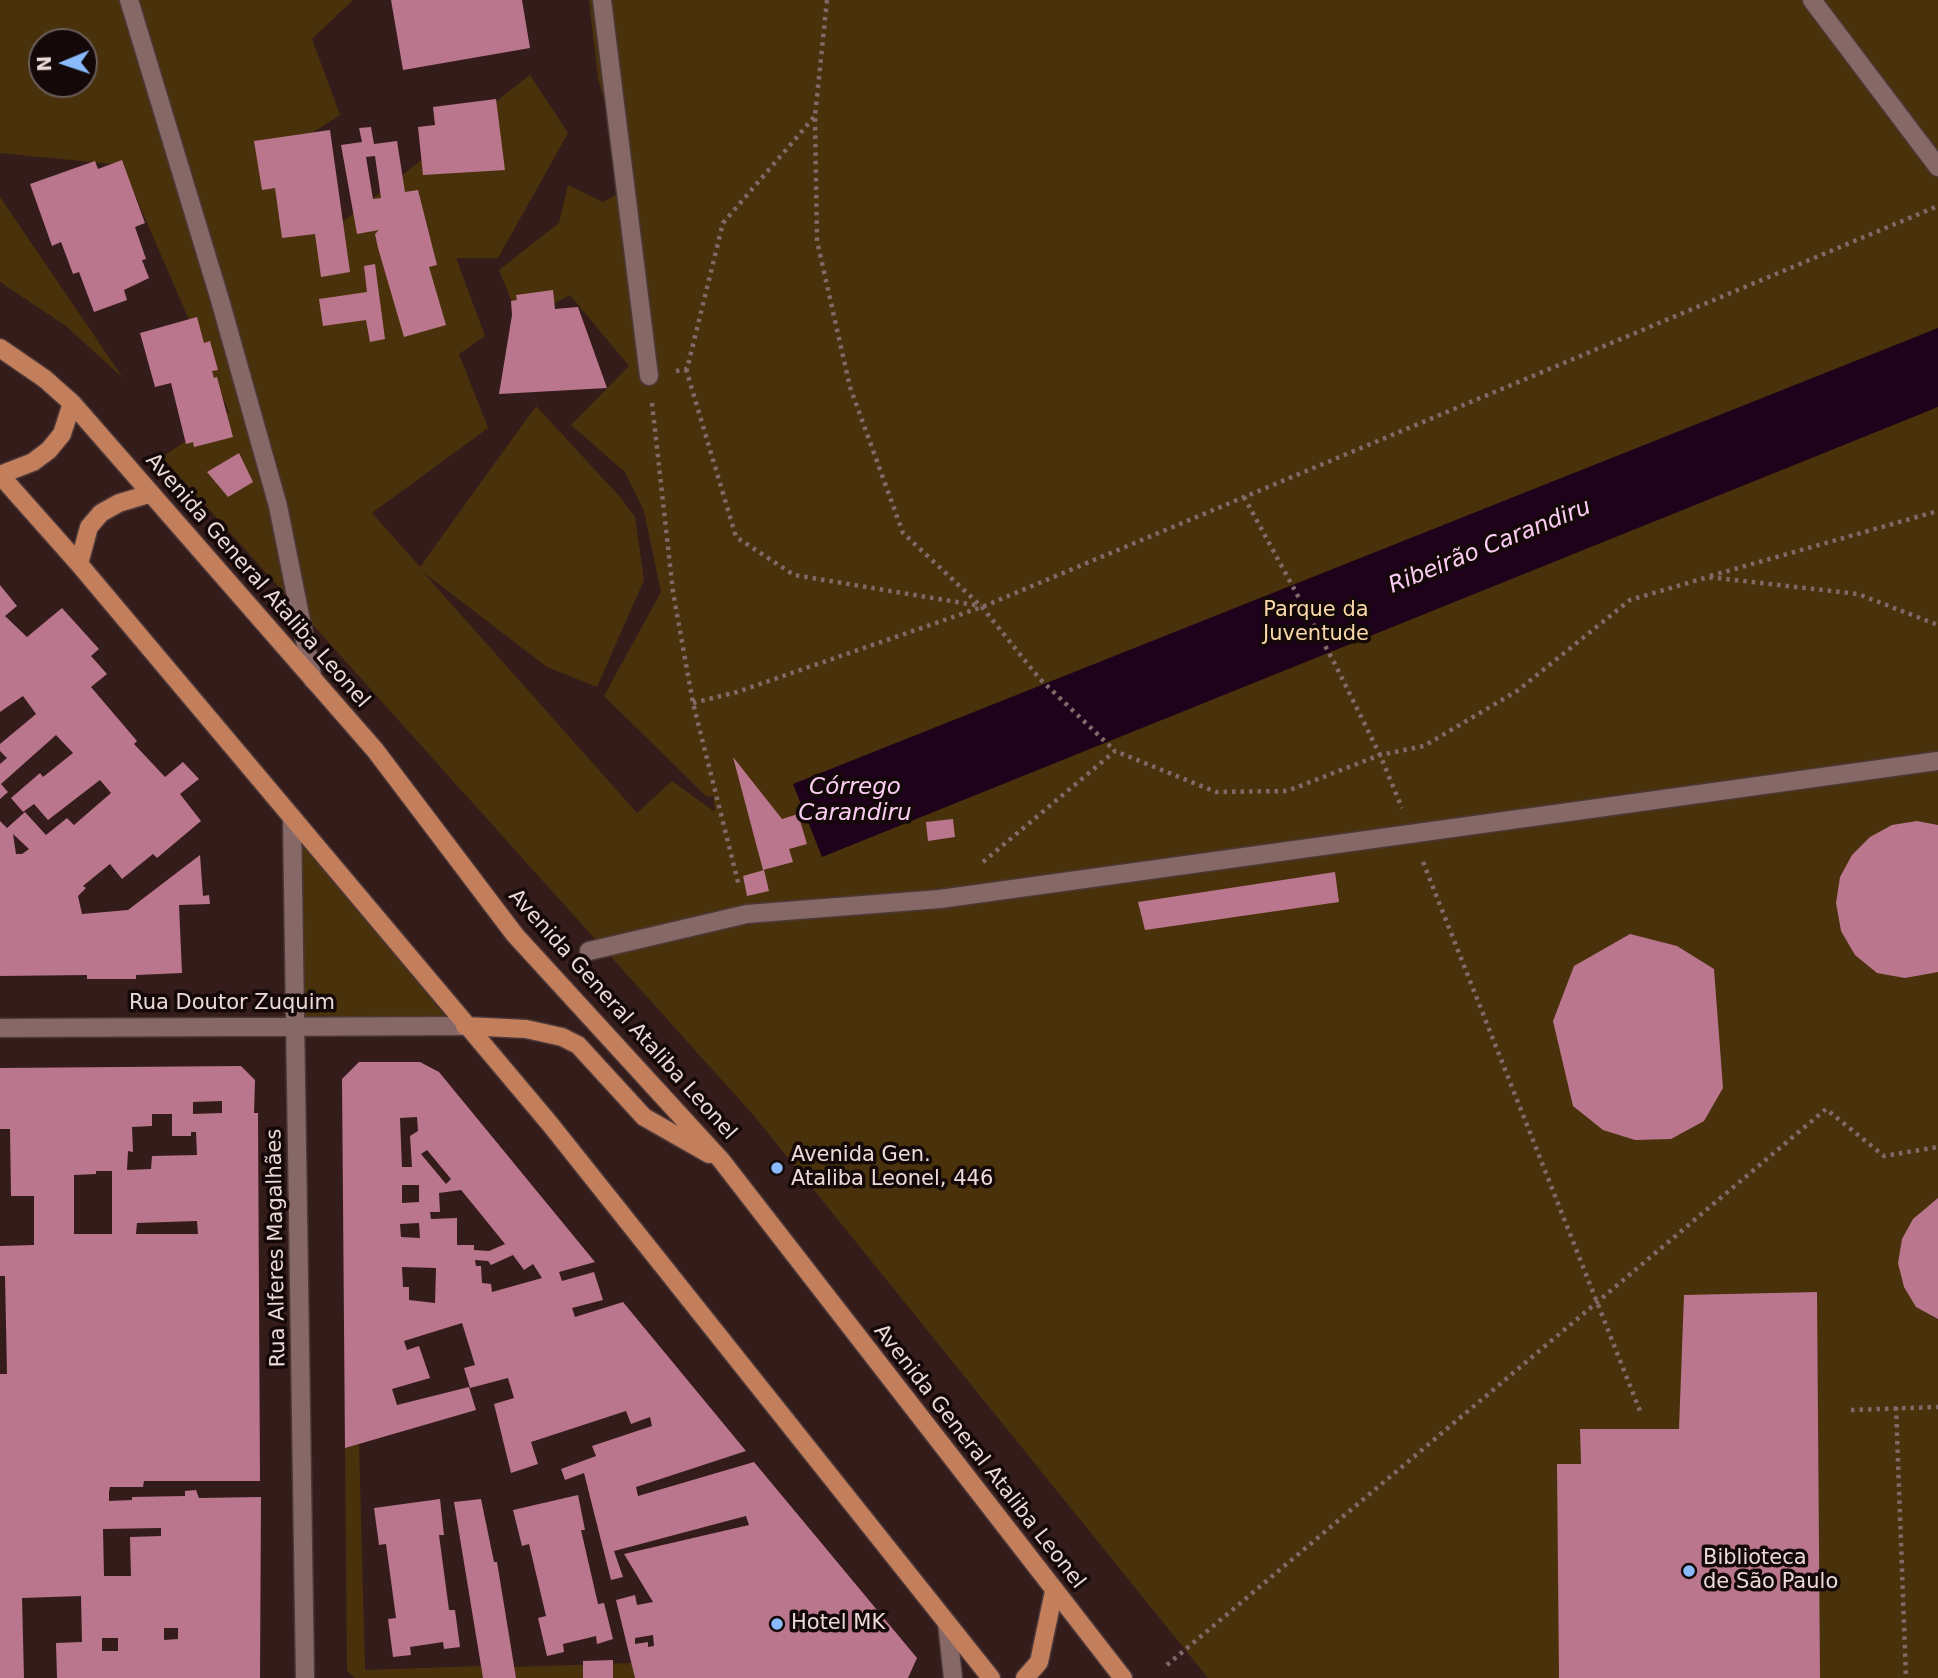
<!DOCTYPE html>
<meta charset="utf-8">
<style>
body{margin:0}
#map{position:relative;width:1938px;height:1678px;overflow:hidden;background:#341c1a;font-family:"DejaVu Sans",sans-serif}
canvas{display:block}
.north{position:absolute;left:28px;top:28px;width:70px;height:70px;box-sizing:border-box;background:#140908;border:2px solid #6a5d5b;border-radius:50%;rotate:268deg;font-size:19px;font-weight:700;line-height:28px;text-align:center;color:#ebdad8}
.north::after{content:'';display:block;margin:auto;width:24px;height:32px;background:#88bafc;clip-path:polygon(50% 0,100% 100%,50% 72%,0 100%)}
</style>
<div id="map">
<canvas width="1938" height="1678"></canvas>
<div class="north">N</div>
</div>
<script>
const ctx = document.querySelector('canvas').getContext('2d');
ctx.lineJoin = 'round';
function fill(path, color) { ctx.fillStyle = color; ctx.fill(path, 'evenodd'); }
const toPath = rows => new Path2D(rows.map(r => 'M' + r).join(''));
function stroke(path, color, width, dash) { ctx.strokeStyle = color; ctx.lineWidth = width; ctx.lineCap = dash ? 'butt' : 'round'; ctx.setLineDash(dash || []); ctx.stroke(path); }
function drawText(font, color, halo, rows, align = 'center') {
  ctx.font = font + ' "DejaVu Sans",sans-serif'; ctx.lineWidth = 7; ctx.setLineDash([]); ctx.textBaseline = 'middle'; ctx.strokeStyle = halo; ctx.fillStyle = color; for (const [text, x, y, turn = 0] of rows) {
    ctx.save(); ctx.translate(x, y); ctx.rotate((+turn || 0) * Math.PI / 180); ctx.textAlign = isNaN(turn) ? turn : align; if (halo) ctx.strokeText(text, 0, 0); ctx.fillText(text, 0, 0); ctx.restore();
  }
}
fill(toPath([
 [0,0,353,0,312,39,340,115,264,164,327,234,530,75,568,133,498,258,456,258,485,336,459,354,488,428,372,513,420,567,536,406,621,498,635,517,644,580,597,687,547,667,423,572,637,813,672,781,715,812,713,796,706,796,604,696,661,592,644,511,625,472,571,425,629,366,570,295,520,321,499,270,559,223,568,185,603,202,620,193,608,112,598,79,589,0,1938,0,1938,1678,1208,1678,755,1117,162,457,229,412,122,165,0,153],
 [42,42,84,42,84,84,42,84],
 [0,197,123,378,66,326,0,282],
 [299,838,446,1017,304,1019],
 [359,1444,365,1670,481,1666,483,1678,355,1678,347,1671,345,1448],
 [632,1663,635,1678,516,1678,514,1667]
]), '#49320b');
fill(toPath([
 [1938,328,1938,407,822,857,793,784]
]), '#1e011b');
fill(toPath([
 [391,0,522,0,530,48,403,70],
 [496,99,505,170,423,175,418,127,435,125,433,107],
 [371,127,374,144,397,141,405,192,418,190,437,265,429,267,446,325,404,337,378,248,375,234,379,230,357,234,341,145,362,142,359,128],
 [375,156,381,198,373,199,366,157],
 [330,130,350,272,321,277,315,234,282,238,275,188,262,190,254,141],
 [122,160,145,223,135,227,146,259,142,260,149,278,124,290,127,300,94,312,79,272,73,274,61,242,52,246,30,184,95,161,98,169],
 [375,264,385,339,370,342,366,320,323,326,319,299,367,292,364,266],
 [553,290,555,309,578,307,607,388,499,394,512,315,511,301,517,300,516,295],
 [197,317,204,343,210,341,218,370,212,371,214,378,217,377,233,437,194,447,193,442,186,444,171,383,155,387,140,333],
 [239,453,253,482,228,497,207,472],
 [0,585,17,606,5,616,27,637,62,608,99,649,91,656,107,674,91,687,137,741,134,744,165,777,183,762,199,779,180,794,201,821,157,858,153,854,122,879,110,864,83,886,86,888,78,896,82,914,128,910,200,855,203,896,209,895,210,904,179,905,182,973,136,975,136,979,87,979,87,975,0,976,0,821,7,828,25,812,46,835,67,818,74,825,111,793,100,780,48,820,34,804,23,812,11,798,40,773,43,777,73,753,56,735,1,784,8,792,0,799,0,764,7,758,0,751,0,744,36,714,23,696,0,712],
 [13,834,29,849,22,854,16,854],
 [733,757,782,819,798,814,807,844,789,849,793,862,763,870],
 [953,819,955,837,928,841,926,822],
 [1917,821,1938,825,1938,972,1905,978,1877,973,1855,955,1841,931,1836,903,1840,877,1852,855,1870,837,1892,825],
 [764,870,769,891,747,896,743,876],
 [1335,872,1339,902,1145,930,1138,902],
 [1630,934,1677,946,1714,969,1723,1088,1704,1121,1671,1139,1635,1140,1603,1130,1573,1106,1553,1021,1574,966],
 [359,1062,420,1062,439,1072,595,1262,559,1272,562,1281,594,1272,603,1300,572,1308,575,1317,623,1302,746,1451,636,1487,638,1496,754,1462,917,1658,908,1678,635,1678,616,1600,635,1595,637,1605,653,1602,624,1554,749,1525,746,1516,614,1551,623,1577,611,1580,584,1473,565,1480,561,1469,596,1456,592,1446,652,1426,650,1417,631,1424,626,1411,531,1442,538,1464,511,1473,494,1404,514,1398,508,1378,470,1388,464,1368,475,1365,462,1323,404,1341,407,1350,419,1346,430,1378,392,1389,397,1405,469,1387,476,1410,345,1448,342,1079],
 [417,1117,418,1131,410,1136,412,1167,402,1167,400,1118],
 [427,1150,451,1179,446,1184,421,1154],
 [402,1185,419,1185,419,1202,402,1203],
 [461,1190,462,1191,505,1244,489,1251,474,1250,474,1245,457,1245,457,1218,431,1219,430,1212,440,1212,439,1193],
 [419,1223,420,1238,401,1237,400,1224],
 [513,1255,524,1270,533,1264,542,1278,492,1292,491,1284,482,1283,481,1266,476,1266,475,1260,488,1261,491,1265],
 [402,1267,436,1268,435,1303,409,1300,409,1287,403,1287],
 [653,1635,654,1646,648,1647,648,1642,635,1644,635,1638],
 [241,1066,255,1080,254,1113,258,1113,260,1481,144,1481,143,1487,110,1487,109,1492,109,1501,132,1500,132,1497,185,1496,185,1491,196,1490,199,1498,261,1497,260,1678,57,1678,56,1643,82,1642,81,1596,22,1598,24,1678,0,1678,0,1374,7,1374,5,1276,0,1276,0,1246,34,1245,34,1196,11,1196,10,1129,0,1129,0,1068],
 [222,1101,222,1113,193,1114,193,1102],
 [152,1114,172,1114,172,1136,191,1136,191,1132,196,1132,197,1155,152,1156,151,1169,127,1170,128,1151,133,1152,132,1127,152,1126],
 [96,1171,112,1171,112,1234,74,1234,74,1175,96,1174],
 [197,1221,198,1234,136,1234,137,1223],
 [161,1528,161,1536,130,1537,131,1576,104,1576,103,1529],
 [164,1628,178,1628,178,1639,164,1640],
 [102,1638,118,1638,118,1651,102,1651],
 [1938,1198,1938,1319,1916,1307,1904,1287,1898,1263,1902,1239,1913,1219],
 [1817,1292,1820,1678,1559,1678,1557,1464,1581,1464,1580,1429,1679,1429,1684,1295],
 [578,1495,585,1530,581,1530,598,1604,604,1603,613,1639,597,1644,596,1636,563,1644,564,1652,547,1656,538,1618,546,1616,529,1544,522,1546,513,1510],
 [440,1499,444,1535,439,1535,449,1610,455,1610,460,1647,444,1649,443,1642,410,1647,411,1655,393,1657,388,1619,396,1618,386,1544,379,1545,374,1508],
 [481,1499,494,1562,497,1562,516,1678,483,1678,454,1502],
 [613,1660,613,1678,583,1678,583,1661]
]), '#ba768d');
const minor = toPath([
 [129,0,220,300,278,506,313,680],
 [602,0,649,376],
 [1812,0,1938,167],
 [292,817,305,1678],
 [589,951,747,914,940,899,1938,761],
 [0,1028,465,1026],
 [947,1623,953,1678]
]);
const major = toPath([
 [0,348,45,379,72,403,375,750,515,935,721,1160,1123,1678],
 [0,475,79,564,550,1124,991,1678],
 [0,475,33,462,49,450,62,434,72,403],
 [79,564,89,527,101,513,119,503,149,494],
 [465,1026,526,1029,562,1037,578,1045,644,1117,709,1154],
 [1025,1678,1039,1662,1054,1591]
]);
stroke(minor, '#4c3838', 21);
stroke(major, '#4c3838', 21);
stroke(toPath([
 [827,0,815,116,817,241,850,387,903,533,982,607,1039,678,1115,751],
 [686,369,736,537,794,575,981,606],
 [676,371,687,369,723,223,815,116],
 [652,403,673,592,693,703,739,886],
 [1244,497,1335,664,1380,755,1402,808],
 [1710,576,1938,511],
 [693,703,737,692,982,607,1938,206],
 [983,862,1115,751,1216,792,1287,791,1380,755,1424,746,1517,691,1630,600,1708,577,1858,594,1938,625],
 [1423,862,1640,1411],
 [1896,1407,1906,1678],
 [1851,1410,1938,1407],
 [1167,1665,1826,1109,1884,1156,1938,1147]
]), '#7f6a68', 4.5, [3.5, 5]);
stroke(minor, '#866866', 18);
stroke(major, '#c37e5b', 18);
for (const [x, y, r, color] of [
 [777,1168,7,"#88bafc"],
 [1689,1571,7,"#88bafc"],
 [777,1624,7,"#88bafc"]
]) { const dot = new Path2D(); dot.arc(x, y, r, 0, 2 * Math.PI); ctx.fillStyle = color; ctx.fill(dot); stroke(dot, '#140908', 2.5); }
drawText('21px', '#ebdad8', '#140908', [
 ["Avenida General Ataliba Leonel",257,581,49],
 ["Rua Doutor Zuquim",232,1004],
 ["Avenida General Ataliba Leonel",622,1015,48],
 ["Rua Alferes Magalhães",277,1248,-91],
 ["Avenida General Ataliba Leonel",979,1457,52]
]);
drawText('21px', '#f9d8a9', '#140908', [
 ["Parque da",1316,611],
 ["Juventude",1316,635]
]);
drawText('21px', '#ebdad8', '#140908', [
 ["Avenida Gen.",791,1156],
 ["Ataliba Leonel, 446",791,1180],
 ["Biblioteca",1703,1559],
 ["de São Paulo",1703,1583],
 ["Hotel MK",791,1624]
], 'left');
drawText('italic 23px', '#fccdf3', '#140908', [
 ["Ribeirão Carandiru",1490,547,-22],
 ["Córrego",855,788],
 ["Carandiru",855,814]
]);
</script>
